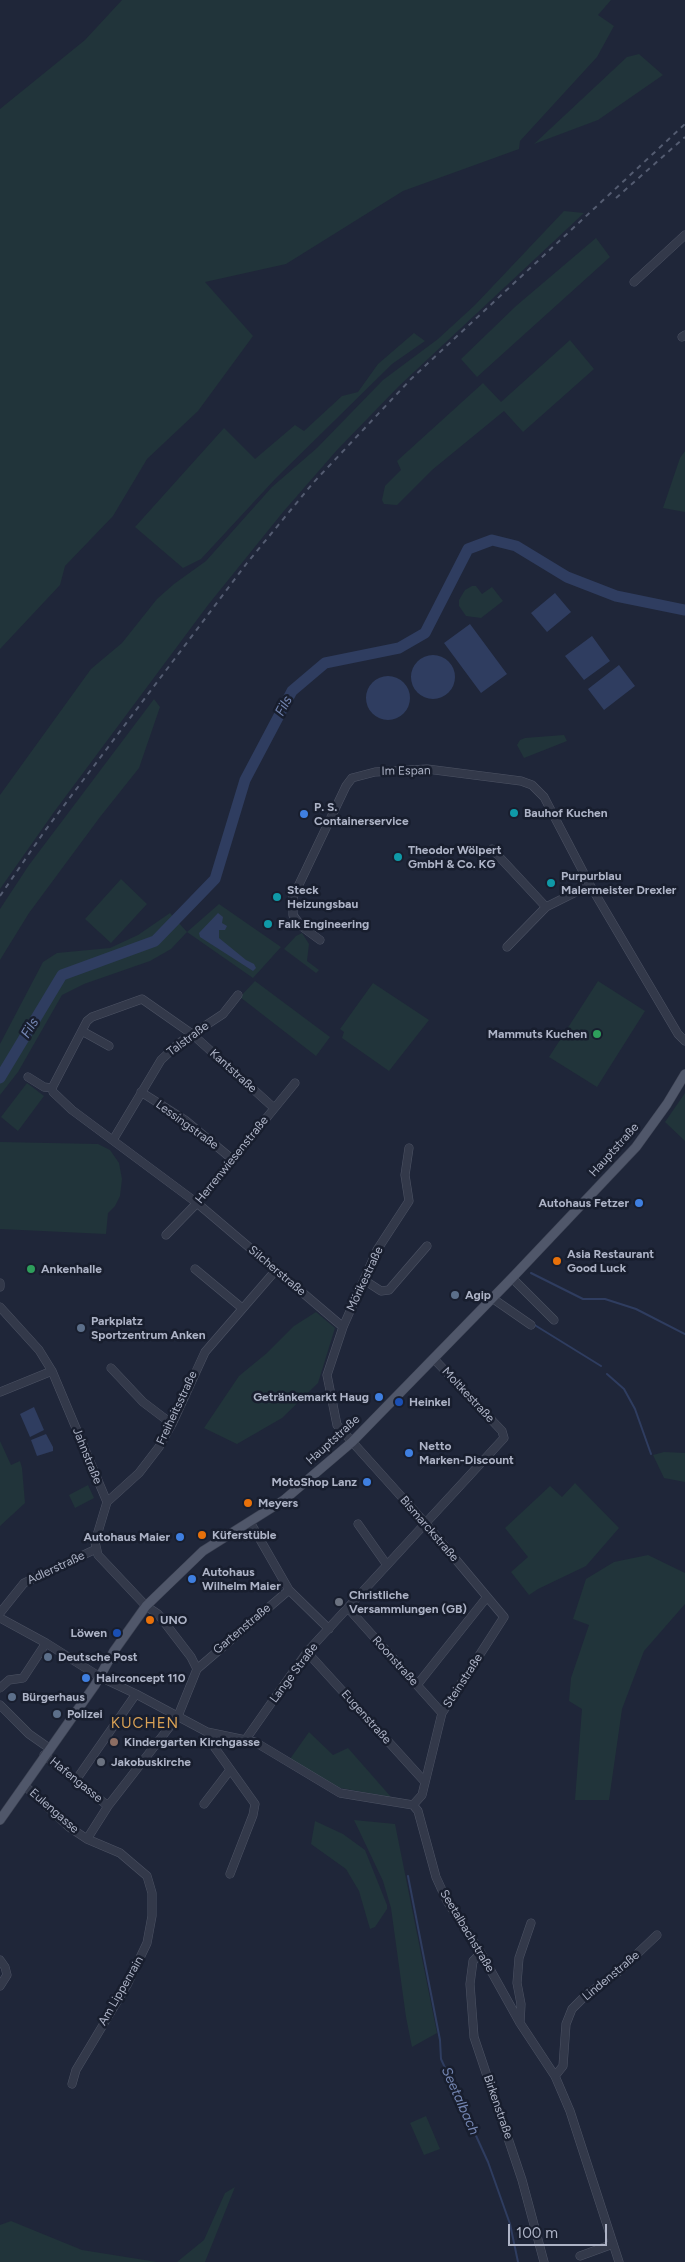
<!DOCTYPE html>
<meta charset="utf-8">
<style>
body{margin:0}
#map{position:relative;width:685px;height:2262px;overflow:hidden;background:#1f2639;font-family:Figtree,sans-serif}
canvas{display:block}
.scale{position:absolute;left:508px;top:2224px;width:99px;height:22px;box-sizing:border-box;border:2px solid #adb3c6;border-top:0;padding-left:6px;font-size:15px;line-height:18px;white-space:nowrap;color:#adb3c6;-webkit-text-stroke:4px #181e2e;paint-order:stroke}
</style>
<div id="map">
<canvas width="685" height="2262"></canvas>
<div class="scale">100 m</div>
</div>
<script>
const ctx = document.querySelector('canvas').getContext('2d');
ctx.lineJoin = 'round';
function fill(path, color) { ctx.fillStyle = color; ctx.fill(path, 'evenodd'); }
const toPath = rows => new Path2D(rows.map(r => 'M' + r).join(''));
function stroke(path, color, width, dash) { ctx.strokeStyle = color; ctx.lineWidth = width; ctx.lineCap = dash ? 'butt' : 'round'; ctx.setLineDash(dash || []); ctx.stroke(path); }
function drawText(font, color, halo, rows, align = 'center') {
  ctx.font = font + ' Figtree,sans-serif'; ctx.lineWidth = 5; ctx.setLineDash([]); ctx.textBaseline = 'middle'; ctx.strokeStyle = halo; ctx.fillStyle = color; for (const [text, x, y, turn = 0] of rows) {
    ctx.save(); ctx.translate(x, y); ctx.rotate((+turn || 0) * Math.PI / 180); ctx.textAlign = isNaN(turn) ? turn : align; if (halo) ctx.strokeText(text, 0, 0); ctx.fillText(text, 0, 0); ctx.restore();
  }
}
fill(toPath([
 [122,0,611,0,598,15,614,26,597,57,520,141,519,149,403,191,286,264,205,282,253,336,198,411,147,459,113,516,65,566,60,585,0,649,0,109,85,40],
 [639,54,663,75,598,120,534,144,627,57],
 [564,211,584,213,399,386,337,450,283,512,208,605,54,812,0,889,0,795,91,669,122,643,157,599,174,584,206,561,272,487,317,448,383,380,438,339,475,305],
 [596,238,610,257,477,377,461,359,516,306],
 [414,333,425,341,392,364,276,478,201,559,183,568,135,527,224,428,255,459,295,425,304,431,342,396,358,392,378,364],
 [570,340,594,369,523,432,504,411,432,470,397,505,384,504,382,500,385,486,401,470,397,461,483,383,501,402],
 [685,451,685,512,663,508,680,458],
 [472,586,476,586,482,594,492,587,503,601,481,618,466,616,459,606,459,600,465,590],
 [154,699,160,707,139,768,100,817,29,913,0,960,0,909,29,865],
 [564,735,567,741,524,758,517,745,520,740,525,738],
 [121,879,147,904,111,943,85,919],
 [219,904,281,947,253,978,187,932,171,949,150,961,84,984,62,995,18,1072,0,1095,0,1044,43,962,57,953,110,948,138,935,170,913,187,932],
 [302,933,309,944,307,961,319,970,316,973,284,949,296,936],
 [255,981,330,1037,316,1056,240,997],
 [598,981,645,1011,597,1087,549,1057],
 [373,983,429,1020,389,1071,342,1038,344,1032,340,1029],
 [27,1083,44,1096,18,1131,1,1117],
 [685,1093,685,1141,665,1122],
 [0,1142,98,1144,110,1150,119,1163,122,1179,120,1196,115,1206,108,1213,106,1234,0,1229],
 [316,1312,335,1328,318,1383,282,1418,237,1444,204,1428,239,1376,267,1353,294,1326],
 [0,1441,11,1465,20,1461,22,1468,25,1503,0,1526],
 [664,1452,685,1453,685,1482,664,1478,653,1455],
 [575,1483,619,1528,586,1566,538,1589,529,1595,511,1572,528,1557,505,1528,550,1486,562,1497],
 [88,1485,94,1498,75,1508,69,1495],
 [648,1555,685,1573,685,1604,644,1651,622,1709,609,1800,575,1800,582,1709,569,1701,571,1678,589,1625,573,1619,586,1579,614,1562],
 [309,1732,333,1755,348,1748,391,1797,340,1788,290,1759],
 [354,1820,395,1824,437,2033,412,2047,406,2017,391,1908,383,1881],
 [315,1821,343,1834,365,1850,387,1905,387,1909,375,1927,370,1929,359,1891,346,1869,311,1844],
 [426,2116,440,2149,424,2155,410,2123],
 [235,2187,205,2262,177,2262,204,2240,225,2193],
 [11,2221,82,2250,157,2262,0,2262,0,2225]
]), '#21343a');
fill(toPath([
 [555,593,571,612,547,632,531,613],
 [470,624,507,674,481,693,444,643],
 [592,636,610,661,584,680,565,656],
 '411 677a22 22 0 1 1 44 0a22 22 0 1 1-44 0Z',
 [619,665,635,686,604,710,588,689],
 '366 698a22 22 0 1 1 44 0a22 22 0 1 1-44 0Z',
 [218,913,223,917,222,923,227,926,225,930,219,930,219,938,246,960,254,964,256,968,253,971,200,937,199,933],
 [34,1407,44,1430,30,1437,20,1414],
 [46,1434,53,1447,53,1451,37,1456,31,1440]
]), '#2f3d60');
stroke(toPath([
 [531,1273,583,1299,605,1299,636,1309,685,1334],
 [533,1324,601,1366],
 [607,1374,624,1389,635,1409,651,1454],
 [408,1876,440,2040,441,2059,488,2162,510,2224,518,2262]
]), '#2f3d60', 2);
stroke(toPath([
 [0,1078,62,975,155,941,215,879,245,780,292,691,325,663,399,648,425,633,468,549,492,540,516,546,567,577,616,596,685,610]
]), '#2f3d60', 11);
const minor = toPath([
 [634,282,685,235],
 [682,337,685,335],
 [492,849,546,907],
 [320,940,301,926,293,915,293,897,346,786,352,778,375,772,427,769,521,781,532,785,544,797,590,885,678,1034,685,1041],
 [507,947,546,907,590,885],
 [82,1031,109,1046],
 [28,1077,44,1087,52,1088],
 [141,1092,185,1120,232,1159],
 [274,1108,192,1034,142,999,92,1017,87,1021,52,1088,53,1092,72,1110,197,1203,343,1327,327,1375,337,1425,426,1524,504,1617,442,1713,422,1795,413,1805],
 [113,1140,161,1060,179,1043,223,1014,238,995],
 [166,1235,197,1203,295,1083],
 [195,1269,242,1308],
 [512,1278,554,1320],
 [364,1280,381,1291,389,1290,427,1246],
 [0,1283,0,1287],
 [492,1298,531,1325],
 [0,1307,39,1350,52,1371,107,1502,95,1542,98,1555,146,1606,158,1614,191,1657,197,1669,178,1716,108,1806,87,1839],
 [343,1327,377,1250,409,1201,405,1175,409,1148],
 [111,1368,143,1402,172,1424],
 [0,1392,52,1371],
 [107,1502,139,1473,159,1447,172,1424,205,1352,276,1270],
 [250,1522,289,1590,329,1629],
 [358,1524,387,1565],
 [348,1608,442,1713],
 [0,1613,24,1583,96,1549],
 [0,1618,46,1643,100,1677,136,1694,207,1732,255,1742,340,1793,413,1805,418,1811,436,1877,447,1901,481,1953,520,2023,555,2076,570,2111,619,2262],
 [307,1652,425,1782],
 [197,1669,289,1590],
 [417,1685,487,1597],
 [0,1688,9,1680,23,1678,46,1643],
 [0,1705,29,1734,49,1748],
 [214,1734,215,1748,255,1804,253,1815,230,1874],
 [246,1739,307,1652,504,1438,502,1431,434,1359],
 [44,1755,108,1806],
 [76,1780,136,1694],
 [24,1785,69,1827,87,1839,120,1853,147,1876,152,1893,152,1916,147,1943,127,1985,76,2070,72,2084],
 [204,1804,230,1770],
 [481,1953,473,1961,470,1984,474,2037,522,2180,544,2262],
 [0,1960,5,1967,7,1975,0,1986],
 [520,2023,521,2004,517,1983,519,1958,531,1923],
 [555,2076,563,2066,566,2024,572,2009,584,1997,618,1972,657,1935],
 [580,2256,613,2244]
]);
const major = toPath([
 [0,1820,95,1685,114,1651,146,1606,203,1551,284,1500,352,1442,512,1278,636,1147,667,1104,685,1074]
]);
stroke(minor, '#4d5364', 9);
stroke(major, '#3c4253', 10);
stroke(minor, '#33394a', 8);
stroke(major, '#50576a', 9);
stroke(toPath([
 [616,198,685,137],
 [0,896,44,832,247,563,313,483,411,379,685,124]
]), '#545c71', 2, [5, 5]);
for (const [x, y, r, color] of [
 [514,813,5,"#0f9aa8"],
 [304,814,5,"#3f7fe0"],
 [398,857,5,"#0f9aa8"],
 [551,883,5,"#0f9aa8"],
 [277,897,5,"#0f9aa8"],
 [268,924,5,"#0f9aa8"],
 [597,1034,5,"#2e9e5b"],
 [639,1203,5,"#3f7fe0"],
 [557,1261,5,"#e8710a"],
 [31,1269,5,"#2e9e5b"],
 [455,1295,5,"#5c6f8a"],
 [81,1328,5,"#5c6f8a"],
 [379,1397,5,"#3f7fe0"],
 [399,1402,5,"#1a4fb4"],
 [409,1453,5,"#3f7fe0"],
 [367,1482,5,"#3f7fe0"],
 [248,1503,5,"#e8710a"],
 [202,1535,5,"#e8710a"],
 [180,1537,5,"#3f7fe0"],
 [192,1579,5,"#3f7fe0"],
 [339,1602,5,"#6b7280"],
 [150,1620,5,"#e8710a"],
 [117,1633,5,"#1a4fb4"],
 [48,1657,5,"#5c6f8a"],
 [86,1678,5,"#3f7fe0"],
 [12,1697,5,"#5c6f8a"],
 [57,1714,5,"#5c6f8a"],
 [114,1742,5,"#8d6e63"],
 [101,1762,5,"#6b7280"]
]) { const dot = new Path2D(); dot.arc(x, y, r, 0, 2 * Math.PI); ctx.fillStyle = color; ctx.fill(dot); stroke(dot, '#181e2e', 2); }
drawText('12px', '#adb3c6', '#181e2e', [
 ["Im Espan",406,771,-1],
 ["Talstraße",188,1039,-37],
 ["Kantstraße",233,1071,42],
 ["Lessingstraße",187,1125,36],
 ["Hauptstraße",614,1150,-48],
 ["Herrenwiesenstraße",232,1160,-51],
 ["Silcherstraße",277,1271,40],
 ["Mörikestraße",365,1279,-65],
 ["Moltkestraße",468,1395,47],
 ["Freiheitsstraße",177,1408,-65],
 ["Hauptstraße",333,1440,-42],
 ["Jahnstraße",87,1456,68],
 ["Bismarckstraße",429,1529,49],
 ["Adlerstraße",56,1568,-25],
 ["Gartenstraße",242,1629,-40],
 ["Roonstraße",395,1661,48],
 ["Lange Straße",294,1673,-53],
 ["Steinstraße",463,1681,-57],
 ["Eugenstraße",366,1717,48],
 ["Hafengasse",76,1780,39],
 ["Eulengasse",54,1811,41],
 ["Seetalbachstraße",467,1931,59],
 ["Lindenstraße",611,1976,-40],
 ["Am Lippenrain",121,1991,-60],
 ["Birkenstraße",498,2107,71]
]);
drawText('bold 12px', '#adb3c6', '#181e2e', [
 ["P. S.",314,807],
 ["Containerservice",314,821],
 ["Bauhof Kuchen",524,813],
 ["Theodor Wölpert",408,850],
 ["GmbH & Co. KG",408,864],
 ["Purpurblau",561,876],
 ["Malermeister Drexler",561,890],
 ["Steck",287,890],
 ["Heizungsbau",287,904],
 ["Falk Engineering",278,924],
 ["Mammuts Kuchen",587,1034,"right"],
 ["Autohaus Fetzer",629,1203,"right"],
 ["Asia Restaurant",567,1254],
 ["Good Luck",567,1268],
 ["Ankenhalle",41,1269],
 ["Agip",465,1295],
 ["Parkplatz",91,1321],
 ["Sportzentrum Anken",91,1335],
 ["Getränkemarkt Haug",369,1397,"right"],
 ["Heinkel",409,1402],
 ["Netto",419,1446],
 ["Marken-Discount",419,1460],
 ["MotoShop Lanz",357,1482,"right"],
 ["Meyers",258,1503],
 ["Küferstüble",212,1535],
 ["Autohaus Maier",170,1537,"right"],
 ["Autohaus",202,1572],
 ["Wilhelm Maier",202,1586],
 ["Christliche",349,1595],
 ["Versammlungen (GB)",349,1609],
 ["UNO",160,1620],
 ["Löwen",107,1633,"right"],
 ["Deutsche Post",58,1657],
 ["Hairconcept 110",96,1678],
 ["Bürgerhaus",22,1697],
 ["Polizei",67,1714],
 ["Kindergarten Kirchgasse",124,1742],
 ["Jakobuskirche",111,1762]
], 'left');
drawText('italic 14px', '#7385b1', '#181e2e', [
 ["Fils",284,706,-62],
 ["Fils",30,1028,-59],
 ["Seetalbach",460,2101,66]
]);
ctx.letterSpacing = '1px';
drawText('15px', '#daa255', '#181e2e', [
 ["KUCHEN",145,1724]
]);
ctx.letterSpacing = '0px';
</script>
